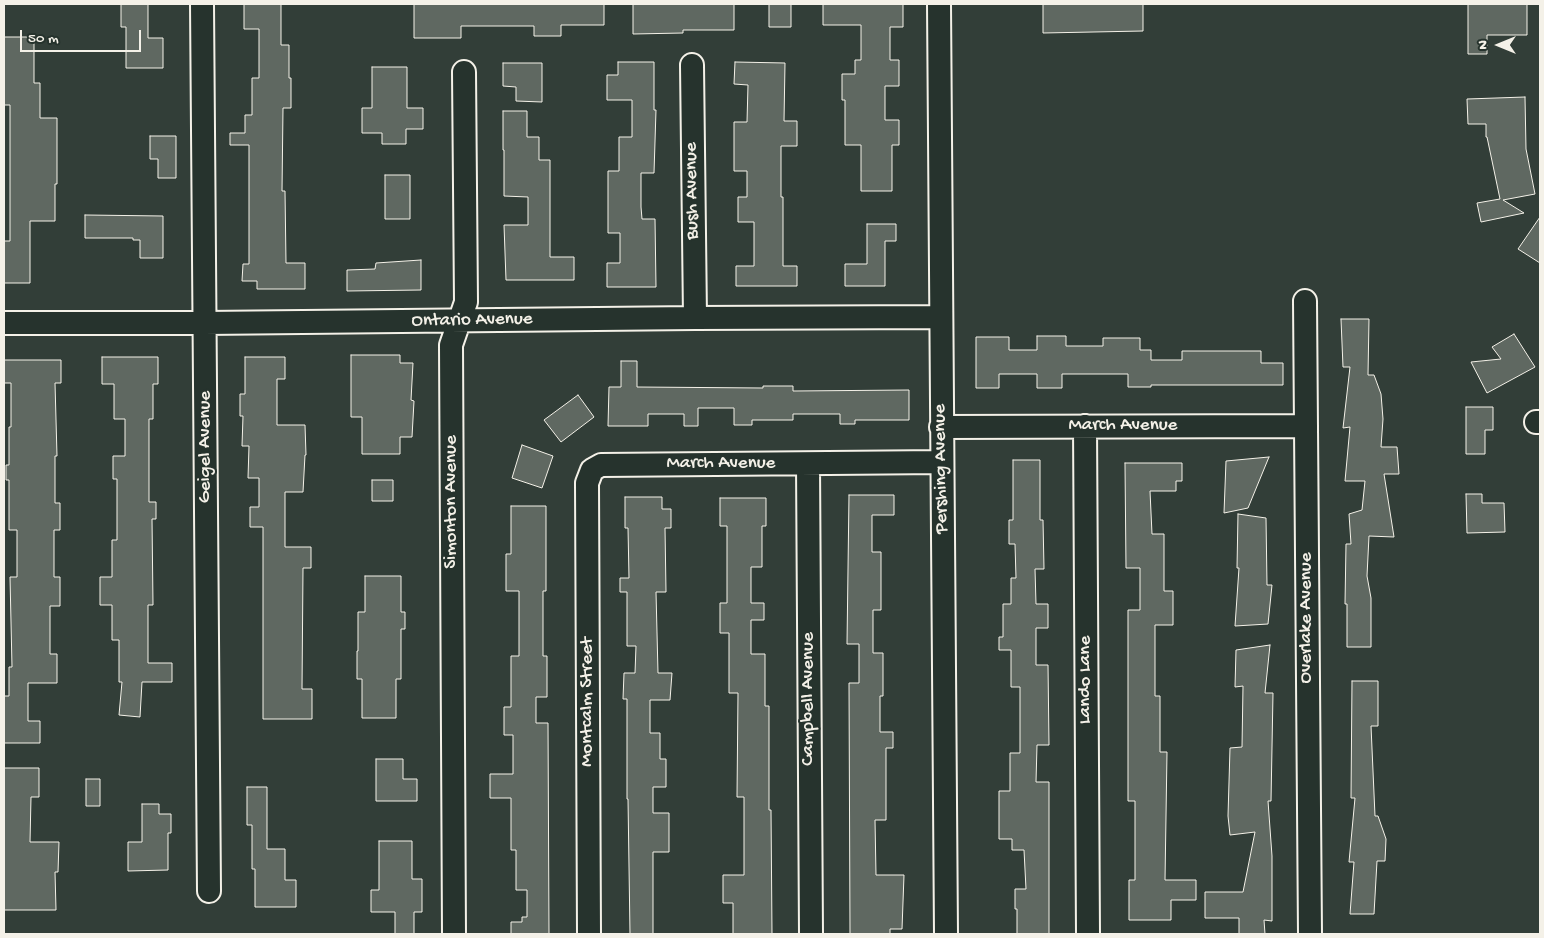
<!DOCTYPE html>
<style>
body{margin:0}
#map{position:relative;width:1544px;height:938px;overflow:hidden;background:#323e38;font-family:"Gochi Hand",sans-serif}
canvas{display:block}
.frame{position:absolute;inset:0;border:5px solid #f4f1e8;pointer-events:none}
.north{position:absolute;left:1474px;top:20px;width:50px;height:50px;-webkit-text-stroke:4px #26332d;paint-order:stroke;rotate:270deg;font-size:14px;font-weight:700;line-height:20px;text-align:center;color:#f4f1e8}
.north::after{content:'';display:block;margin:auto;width:18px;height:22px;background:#f4f1e8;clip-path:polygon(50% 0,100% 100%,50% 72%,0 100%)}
.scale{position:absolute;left:20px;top:30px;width:121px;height:22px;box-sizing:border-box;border:2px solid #f4f1e8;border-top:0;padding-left:6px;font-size:15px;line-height:18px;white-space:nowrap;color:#f4f1e8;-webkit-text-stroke:4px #26332d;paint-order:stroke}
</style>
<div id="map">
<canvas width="1544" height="938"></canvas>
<div class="frame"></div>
<div class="north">N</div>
<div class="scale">50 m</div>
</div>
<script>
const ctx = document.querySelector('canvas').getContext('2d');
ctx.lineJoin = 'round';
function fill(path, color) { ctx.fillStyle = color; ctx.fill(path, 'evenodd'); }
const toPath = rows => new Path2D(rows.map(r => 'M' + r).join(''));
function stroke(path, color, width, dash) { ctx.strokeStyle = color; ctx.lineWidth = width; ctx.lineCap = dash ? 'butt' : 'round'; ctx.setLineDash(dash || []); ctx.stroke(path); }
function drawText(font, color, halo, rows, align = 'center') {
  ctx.font = font + ' "Gochi Hand",sans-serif'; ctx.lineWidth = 4; ctx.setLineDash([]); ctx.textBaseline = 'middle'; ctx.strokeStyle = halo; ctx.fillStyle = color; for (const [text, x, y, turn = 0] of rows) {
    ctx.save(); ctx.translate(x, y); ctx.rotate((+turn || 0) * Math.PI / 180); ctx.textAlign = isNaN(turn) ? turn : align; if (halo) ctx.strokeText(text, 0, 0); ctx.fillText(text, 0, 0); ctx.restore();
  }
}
const building = toPath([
 [121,4,148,4,148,38,163,38,163,68,126,68,126,27,121,27,121,4],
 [244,4,281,4,281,45,289,45,289,78,291,78,291,108,283,108,282,191,285,191,286,263,305,263,305,289,257,289,257,281,242,281,243,264,249,264,249,145,230,145,230,133,245,133,245,115,252,115,252,78,259,78,259,29,244,29,244,4],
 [414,4,604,4,604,25,561,25,561,36,534,36,534,26,461,26,461,38,414,38,414,4],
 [633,4,734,4,734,30,683,30,683,33,633,34,633,4],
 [769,4,791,4,791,27,769,27,769,4],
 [823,4,903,4,903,27,890,27,890,60,899,60,899,86,885,86,885,120,899,120,899,145,892,145,892,191,861,191,861,145,845,145,845,100,842,100,842,74,855,74,855,60,861,60,861,25,823,25,823,4],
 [1043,4,1143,4,1143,31,1043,33,1043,4],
 [1468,4,1527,4,1527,35,1487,35,1487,54,1468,54,1468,4],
 [4,37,34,37,34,83,40,83,40,118,57,118,57,184,55,184,55,221,30,221,30,283,4,283,4,241,10,241,10,105,4,105,4,37],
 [618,62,654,62,654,110,656,110,654,173,641,173,641,207,642,219,655,219,656,287,607,287,607,263,620,263,620,233,608,233,608,171,619,171,619,137,632,137,632,100,607,100,607,75,618,75,618,62],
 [735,62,785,63,784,121,797,121,797,146,781,146,781,197,783,197,783,266,797,266,797,286,736,286,736,266,754,266,754,222,738,222,738,197,747,197,747,171,734,171,734,122,747,122,748,85,734,84,735,62],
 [503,63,542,63,542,102,516,101,516,87,503,86,503,63],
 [372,67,407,67,407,108,423,108,423,129,406,129,406,144,382,144,382,133,362,133,362,108,372,108,372,67],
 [1525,97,1526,149,1535,194,1503,200,1524,213,1481,222,1477,203,1500,199,1487,137,1486,137,1486,124,1468,124,1467,99,1525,97],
 [503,111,527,111,527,137,539,137,539,160,550,160,550,257,574,257,574,280,506,280,504,225,528,225,528,197,504,196,504,150,503,150,503,111],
 [150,136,176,136,176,178,158,178,158,159,150,159,150,136],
 [385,175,410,175,410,219,385,219,385,175],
 [85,215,163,216,163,258,140,258,140,240,133,240,133,238,85,238,85,215],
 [1540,217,1540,263,1518,249,1540,217],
 [867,224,896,224,896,241,885,241,885,286,845,286,845,264,867,264,867,224],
 [421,260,421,290,347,291,347,270,375,269,376,263,421,260],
 [1341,319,1369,319,1368,375,1374,375,1381,394,1383,419,1381,447,1397,447,1399,474,1384,474,1394,537,1369,536,1367,576,1371,598,1371,647,1347,647,1347,604,1345,604,1346,544,1351,544,1349,514,1362,510,1365,481,1345,481,1350,427,1343,428,1350,367,1343,367,1341,319],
 [1514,334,1535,367,1487,393,1471,362,1501,359,1492,347,1514,334],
 [1037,336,1066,336,1066,346,1103,346,1103,338,1140,338,1140,350,1151,350,1151,360,1182,360,1182,351,1261,351,1261,363,1283,363,1283,385,1151,385,1151,387,1128,387,1128,374,1062,374,1062,388,1037,388,1037,374,999,374,999,388,976,388,976,337,1009,337,1009,350,1037,350,1037,336],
 [351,355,400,355,400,363,413,363,411,400,414,401,412,437,400,437,400,454,362,454,362,417,351,417,351,355],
 [102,357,158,357,158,384,153,384,153,419,149,419,149,502,156,502,156,519,152,519,153,605,148,605,148,663,172,663,172,682,142,682,140,717,119,715,122,682,119,682,119,640,112,640,112,605,100,605,100,577,112,577,112,540,117,540,117,479,113,479,113,456,125,456,125,419,114,419,114,384,102,384,102,357],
 [245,357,285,357,285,379,277,379,277,425,305,425,306,455,305,455,303,492,285,492,285,547,311,547,311,568,303,568,302,689,312,689,312,719,263,719,263,527,250,527,250,507,259,507,259,478,248,478,249,446,242,446,243,416,240,416,240,394,245,394,245,357],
 [4,360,61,360,61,383,55,383,57,456,55,456,55,503,60,503,60,530,54,530,54,577,60,577,60,606,50,606,50,654,57,654,57,683,28,683,28,721,40,721,40,743,4,743,4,696,9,696,9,667,12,667,10,577,17,577,17,530,9,530,9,480,6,480,6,465,9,465,9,427,11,427,11,383,4,383,4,360],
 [621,361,637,361,637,387,763,388,763,386,793,386,793,391,909,390,909,420,855,420,855,424,840,424,840,414,793,414,793,420,752,420,752,425,734,425,734,408,698,408,698,426,684,426,684,414,648,414,648,426,608,426,609,387,621,387,621,361],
 [578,395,594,417,561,442,544,420,578,395],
 [1466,407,1493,407,1493,430,1485,430,1485,454,1466,454,1466,407],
 [522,445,553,456,542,488,512,478,522,445],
 [1269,457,1248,508,1224,513,1226,461,1269,457],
 [1013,460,1040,460,1040,520,1043,520,1044,569,1035,569,1036,604,1048,604,1048,628,1036,628,1036,665,1048,665,1049,745,1037,745,1036,782,1049,782,1049,934,1017,934,1017,909,1015,909,1015,889,1026,889,1024,850,1012,850,1012,839,999,839,999,791,1010,791,1010,753,1020,753,1020,687,1011,687,1011,650,999,650,999,637,1003,637,1003,604,1011,604,1011,578,1016,578,1015,544,1009,544,1009,520,1013,520,1013,460],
 [1125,463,1182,463,1182,481,1176,481,1176,491,1150,491,1152,534,1164,534,1164,591,1173,591,1173,625,1155,625,1155,696,1160,696,1160,752,1167,752,1165,880,1196,880,1196,900,1171,900,1171,920,1129,920,1129,880,1135,880,1135,801,1128,801,1128,610,1140,610,1140,568,1126,568,1125,463],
 [372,480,393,480,393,501,372,501,372,480],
 [1466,494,1482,494,1482,503,1504,503,1505,532,1467,533,1466,494],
 [849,495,894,495,894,515,872,515,872,552,881,552,881,610,873,610,873,653,883,653,883,696,880,696,880,732,893,732,893,748,886,748,886,820,875,820,876,875,904,875,902,929,890,929,890,934,850,934,849,683,859,683,859,644,847,644,849,495],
 [625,497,662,497,662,509,671,509,671,528,665,528,666,592,656,592,658,673,672,673,670,700,650,700,650,733,660,733,660,759,666,759,666,787,653,787,653,813,669,813,669,852,653,852,653,934,630,934,628,799,627,799,627,699,623,699,624,673,635,673,636,646,627,646,627,592,620,592,620,578,629,578,628,528,625,528,625,497],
 [720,498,766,498,766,526,762,526,762,567,751,567,751,603,764,603,764,620,751,620,751,654,765,654,765,706,769,706,769,810,771,810,772,934,733,934,733,903,723,903,723,875,744,875,744,797,737,797,738,693,729,693,729,633,720,633,720,603,727,603,727,526,720,526,720,498],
 [511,506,546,506,546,591,543,591,543,656,547,656,547,697,536,697,536,723,548,723,549,934,511,934,511,922,522,922,522,917,527,917,527,890,516,890,516,850,511,850,511,798,490,798,490,774,513,774,513,735,504,735,504,707,511,707,511,656,519,656,519,591,506,591,506,554,511,554,511,506],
 [1238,514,1266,518,1267,585,1272,585,1268,624,1235,626,1239,568,1237,568,1238,514],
 [365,576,401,576,401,612,405,612,405,629,401,629,401,679,396,679,396,718,362,718,362,679,357,679,357,651,358,651,358,612,365,612,365,576],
 [1270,645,1265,693,1273,693,1271,801,1268,801,1272,856,1272,921,1264,920,1265,934,1239,934,1239,918,1205,918,1205,892,1243,892,1255,832,1230,835,1228,816,1230,748,1242,747,1243,686,1235,687,1236,650,1270,645],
 [1352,681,1378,681,1378,726,1371,726,1375,816,1378,816,1386,839,1385,861,1377,861,1374,914,1350,914,1354,862,1349,862,1355,798,1351,798,1352,681],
 [376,759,403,759,403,779,417,779,417,801,376,801,376,759],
 [4,768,39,768,39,797,31,797,30,842,59,842,58,872,55,872,56,910,4,910,4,768],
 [86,779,100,779,100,806,86,806,86,779],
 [247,787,267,787,267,849,285,849,285,880,296,880,296,907,255,907,255,869,252,869,252,825,247,825,247,787],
 [142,804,159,804,159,814,171,814,171,833,168,833,168,870,128,871,128,842,142,842,142,804],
 [379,841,412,841,412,879,422,879,422,912,414,912,414,934,395,934,395,912,371,912,371,890,379,890,379,841]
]);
fill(building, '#5f6861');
stroke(building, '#f4f1e8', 1);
const minor = toPath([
 [202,4,209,891],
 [939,4,946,934],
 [692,65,695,318],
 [1305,301,1310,934],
 [4,323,205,323,695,318,940,317],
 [1536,422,1540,422],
 [1085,426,1088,934],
 [941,427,1306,426],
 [808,464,811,934],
 [454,934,451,345,466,302,464,72],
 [589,934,587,483,592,470,601,465,942,462]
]);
stroke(minor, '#f4f1e8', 26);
stroke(minor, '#26332d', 22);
drawText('19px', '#f4f1e8', '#26332d', [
 ["Bush Avenue",693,191,-91],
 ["Ontario Avenue",472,321,-1],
 ["March Avenue",1123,426],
 ["Geigel Avenue",206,447,-90],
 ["March Avenue",721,464],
 ["Pershing Avenue",942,469,-91],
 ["Simonton Avenue",452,502,-90],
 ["Overlake Avenue",1307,618,-90],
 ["Lando Lane",1086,680,-90],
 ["Campbell Avenue",809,699,-90],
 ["Montcalm Street",588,702,-90]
]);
</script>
